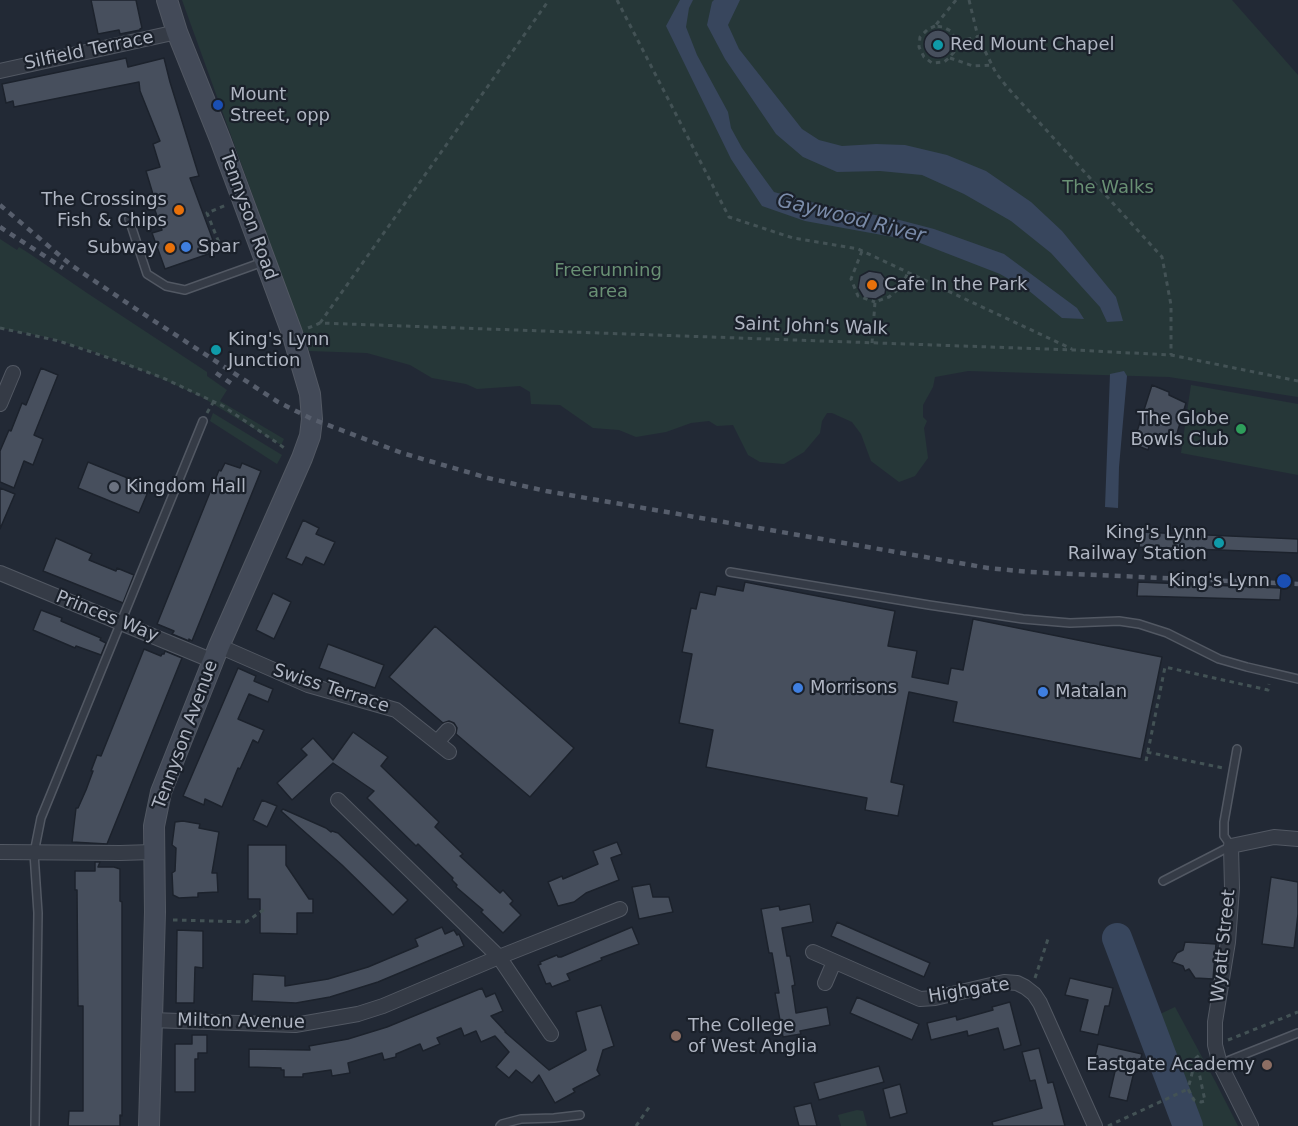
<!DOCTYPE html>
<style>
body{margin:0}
canvas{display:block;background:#222935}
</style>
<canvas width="1298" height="1126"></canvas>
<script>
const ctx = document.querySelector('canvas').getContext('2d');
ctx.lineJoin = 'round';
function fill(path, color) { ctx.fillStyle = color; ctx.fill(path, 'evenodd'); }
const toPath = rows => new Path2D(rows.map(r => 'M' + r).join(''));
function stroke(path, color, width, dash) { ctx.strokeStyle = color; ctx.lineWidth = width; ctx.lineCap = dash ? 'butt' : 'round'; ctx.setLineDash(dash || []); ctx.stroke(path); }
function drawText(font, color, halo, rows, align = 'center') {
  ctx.font = font + ' "DejaVu Sans",sans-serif'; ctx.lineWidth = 4.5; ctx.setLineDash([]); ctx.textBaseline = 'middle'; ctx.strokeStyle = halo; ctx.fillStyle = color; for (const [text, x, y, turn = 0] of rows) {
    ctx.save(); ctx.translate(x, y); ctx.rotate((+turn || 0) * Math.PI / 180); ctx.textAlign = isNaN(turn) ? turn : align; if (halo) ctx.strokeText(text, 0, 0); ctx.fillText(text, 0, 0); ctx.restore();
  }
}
fill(toPath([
 [182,0,1232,0,1298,75,1298,397,1169,377,968,371,935,377,933,387,923,405,923,417,927,421,924,428,928,458,915,476,899,482,871,461,861,434,852,422,832,413,827,413,822,421,820,433,804,452,784,464,760,462,748,455,733,425,717,426,709,421,691,423,666,432,636,437,619,430,593,428,560,405,531,404,530,392,520,386,477,389,466,384,432,378,410,365,367,353,309,351],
 [0,239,17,250,19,247,30,254,87,293,207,372,207,376,227,390,220,401,284,439,281,445,200,396,151,374,97,353,51,338,0,328],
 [1191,385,1298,404,1298,475,1181,453],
 [213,413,282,455,277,464,210,421],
 [1175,1007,1215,1081,1238,1126,1183,1126,1174,1099,1143,1022],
 [857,1110,863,1111,867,1126,841,1126,838,1115]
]), '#263738');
fill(toPath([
 [680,0,693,0,689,8,686,27,697,55,728,112,731,128,742,148,774,192,826,206,892,218,934,229,1004,254,1077,308,1084,319,1062,318,1028,290,1000,274,915,241,805,221,762,206,731,159,666,26],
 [714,0,740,0,728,25,739,49,802,129,819,140,842,146,876,144,905,145,947,155,986,171,1031,202,1062,231,1116,297,1123,321,1107,322,1100,307,1051,253,1011,221,964,194,922,175,880,171,837,172,803,157,776,134,725,59,707,25,712,2],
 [1124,371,1127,376,1119,467,1118,508,1105,507,1110,374]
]), '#38465d');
stroke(toPath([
 [1117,938,1188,1126]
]), '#38465d', 30);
const building = toPath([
 [91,0,136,0,142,28,140,29,140,30,120,34,119,30,98,34,91,0],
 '924 44a14 14 0 1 1 28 0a14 14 0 1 1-28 0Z',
 [126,58,128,67,164,58,170,82,199,176,190,178,217,251,165,269,152,233,162,230,152,202,155,201,146,171,160,167,153,144,160,141,140,91,139,82,14,107,13,101,6,103,2,84,126,58],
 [869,271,881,273,887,281,885,294,876,299,864,298,858,288,860,276,869,271],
 [41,368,58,375,34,435,43,439,33,465,24,461,14,488,0,482,0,451,9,430,11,431,22,403,26,405,41,368],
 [1152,385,1169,392,1169,395,1186,403,1173,447,1151,440,1148,450,1133,444,1152,385],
 [88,462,150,487,139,513,78,488,88,462],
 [225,463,240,468,242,463,261,471,192,641,189,639,189,641,172,634,174,631,157,624,219,470,221,471,225,463],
 [0,488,15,494,0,529,0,488],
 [303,520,319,528,316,534,335,542,324,565,306,557,302,565,286,558,303,520],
 [1140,532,1298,539,1298,553,1139,547,1140,532],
 [56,538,92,554,89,560,116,571,117,568,134,575,123,603,43,571,56,538],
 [745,582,895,611,888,646,917,651,912,677,948,684,951,668,963,670,973,619,1162,657,1141,759,953,722,957,702,909,692,891,782,904,785,898,816,865,810,867,798,706,767,713,730,679,723,692,654,682,652,691,608,696,609,700,592,715,595,717,586,743,591,745,582],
 [1138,582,1281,588,1280,600,1137,596,1138,582],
 [273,593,291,602,274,639,256,630,273,593],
 [41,610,62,618,61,621,101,638,100,640,106,643,101,655,76,646,75,648,33,630,41,610],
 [435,626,574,748,530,797,456,734,457,728,454,723,449,721,443,723,389,677,435,626],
 [328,644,384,665,375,688,319,668,328,644],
 [144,649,161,656,162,654,164,654,165,651,182,658,107,844,72,842,76,808,78,808,86,790,93,771,91,771,97,755,101,756,144,649],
 [238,668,256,676,254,681,273,689,268,702,249,694,238,719,264,730,258,743,253,740,240,769,238,768,222,807,205,799,204,805,183,796,238,668],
 [353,732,388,757,381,766,439,822,435,827,463,854,460,856,500,893,503,890,513,901,510,904,521,915,503,933,481,912,483,910,456,887,457,885,452,880,453,878,418,844,416,846,367,798,374,791,333,763,292,800,277,783,307,755,301,749,313,738,333,760,353,732],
 [262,800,277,806,267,827,253,820,262,800],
 [283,809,326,828,331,832,332,831,338,833,408,900,393,915,342,865,281,811,283,809],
 [183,821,200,824,199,828,219,832,212,873,217,873,218,892,198,893,198,897,179,898,173,895,172,873,175,871,176,848,172,845,175,822,183,821],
 [617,842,622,854,611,858,619,880,586,893,574,902,558,906,548,882,562,876,563,879,598,864,593,851,617,842],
 [248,845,286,845,286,865,309,899,313,899,313,913,297,913,297,934,260,933,260,899,248,899,248,845],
 [95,862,100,862,98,867,114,867,120,869,120,901,122,902,122,1116,120,1115,120,1126,68,1126,69,1111,83,1111,83,1006,78,1006,77,890,75,890,75,871,95,871,95,862],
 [1271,877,1298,882,1298,914,1294,948,1262,944,1271,877],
 [650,884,653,897,669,897,673,912,639,919,632,887,650,884],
 [810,904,813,922,782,928,787,956,790,956,795,985,792,986,796,1013,827,1007,830,1025,800,1031,801,1034,783,1037,775,993,779,993,772,953,769,953,761,909,779,906,780,910,810,904],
 [837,922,930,963,924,977,831,936,837,922],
 [442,927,445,934,454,930,457,935,459,934,464,946,378,982,330,997,296,1003,252,1001,253,974,285,976,285,986,328,979,368,967,418,946,415,939,442,927],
 [632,927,639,944,601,958,602,960,567,974,570,980,552,987,550,983,546,984,538,965,541,964,540,962,557,955,558,957,561,957,632,927],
 [177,930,203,931,203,968,195,967,194,1003,176,1003,177,930],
 [1185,942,1216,944,1213,979,1195,978,1189,969,1185,971,1183,966,1172,962,1177,953,1183,950,1185,942],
 [1070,978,1113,988,1109,1006,1105,1006,1098,1035,1080,1031,1088,1000,1065,995,1070,978],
 [482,988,486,997,495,993,503,1011,491,1016,506,1032,505,1032,549,1070,586,1050,576,1012,601,1005,614,1046,603,1050,597,1070,600,1075,573,1089,575,1092,555,1103,539,1075,532,1083,516,1070,509,1078,496,1067,509,1052,495,1036,481,1042,476,1031,464,1036,461,1028,437,1038,440,1044,423,1051,420,1044,396,1054,396,1057,384,1060,382,1053,348,1063,350,1073,332,1076,331,1070,303,1074,303,1077,284,1077,284,1070,281,1070,281,1068,249,1067,249,1049,310,1050,309,1046,348,1039,387,1027,482,988],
 [857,997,919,1024,912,1040,850,1013,857,997],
 [1010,1002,1021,1045,1004,1050,998,1028,968,1036,967,1031,931,1040,927,1023,956,1016,957,1020,993,1010,992,1007,1010,1002],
 [192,1035,207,1035,207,1053,198,1053,198,1059,195,1059,195,1092,175,1092,175,1044,192,1044,192,1035],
 [1098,1044,1142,1054,1137,1072,1134,1072,1127,1101,1109,1097,1116,1067,1094,1061,1098,1044],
 [1039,1048,1048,1083,1053,1082,1065,1126,993,1126,992,1122,1042,1108,1035,1080,1030,1081,1022,1052,1039,1048],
 [879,1066,884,1082,819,1100,814,1083,879,1066],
 [900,1084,907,1113,890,1118,883,1089,900,1084],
 [811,1103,817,1126,799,1126,794,1107,811,1103]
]);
fill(building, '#474f5d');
stroke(building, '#1c222c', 1.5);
const lane = toPath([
 [129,219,147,274,166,286,185,290,263,262],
 [730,572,929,605,1023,619,1070,623,1119,621,1139,624,1167,633,1219,659,1247,667,1298,679],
 [1163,881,1231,846,1224,836,1224,822,1237,749],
 [1220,1064,1298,1033],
 [35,1126,38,913,34,853,41,818,203,421],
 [500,1126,502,1124,521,1119,554,1118,580,1115]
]);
const street = toPath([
 [0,71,177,32],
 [0,404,13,373],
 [0,573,213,661],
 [219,646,308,685,396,710,449,752],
 [437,742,448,730],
 [338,800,499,957,551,1034],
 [0,852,120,853,153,852],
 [813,952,920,999,935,998,1004,982,1017,983,1025,987,1034,994,1040,1003,1095,1126],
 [825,983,834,962],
 [151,1020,295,1025,358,1014,383,1006,499,957,620,909],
 [1251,1126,1220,1064,1215,1045,1215,1022,1228,942,1232,888,1231,846,1274,837,1298,839]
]);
const secondary = toPath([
 [149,1126,155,912,154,826,161,792,219,646,302,458,310,436,312,419,310,394,292,333,220,139,177,32,167,0]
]);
stroke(lane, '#525863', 10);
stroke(street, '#525863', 16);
stroke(secondary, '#525863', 22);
stroke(toPath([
 [617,0,729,217,793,238,858,249,1072,349],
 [969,0,978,37,996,73,1007,87,1162,257,1171,305,1171,355],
 [935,26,928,29,920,37,919,47,924,57,932,63,944,62,949,58,954,52,954,37,951,31,943,27,935,26,956,0],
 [958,41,978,37],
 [950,58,973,66,992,65],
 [222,250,207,213,226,205],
 [862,251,851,279,858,296,875,302],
 [320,323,549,0],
 [0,328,59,341,115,360,163,378,223,406,286,449],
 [308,328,320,323,1074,350,1171,355,1298,381],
 [872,343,875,302,889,297,902,286,908,272],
 [207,413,214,401],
 [1147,752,1223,768],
 [1146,761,1165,667,1268,690,1269,684],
 [173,920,246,922,266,908],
 [1035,978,1049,936],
 [1228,1040,1298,1012],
 [1196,1058,1205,1101,1201,1102,1194,1100,1188,1089,1196,1058,1201,1054],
 [636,1126,650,1106],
 [1108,1126,1188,1089]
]), '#435255', 3, [4.5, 4.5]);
stroke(lane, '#353b46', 7);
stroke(street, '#353b46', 14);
stroke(secondary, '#434a58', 20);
stroke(toPath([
 [0,205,71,265,136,309,278,402,312,419,402,453,488,478,546,491,988,568,1029,572,1298,584],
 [0,227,63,268],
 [216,373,235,386]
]), '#575e6c', 4.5, [6, 6]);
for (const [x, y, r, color] of [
 [938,45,6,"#0f9aa8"],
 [218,105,6,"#1a4fb4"],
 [179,210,6,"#e8710a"],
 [186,247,6,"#3f7fe0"],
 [170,248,6,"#e8710a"],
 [872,285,6,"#e8710a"],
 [216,350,6,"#0f9aa8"],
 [1241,429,6,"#2e9e5b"],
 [114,487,6,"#6b7280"],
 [1219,543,6,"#0f9aa8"],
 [1284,581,8,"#1a4fb4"],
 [798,688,6,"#3f7fe0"],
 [1043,692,6,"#3f7fe0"],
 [676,1036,6,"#8d6e63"],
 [1267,1065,6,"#8d6e63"]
]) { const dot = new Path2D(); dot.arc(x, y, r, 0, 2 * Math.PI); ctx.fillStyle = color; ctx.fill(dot); stroke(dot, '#1a202a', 2); }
drawText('18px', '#afb5c2', '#1a202a', [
 ["Red Mount Chapel",950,45],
 ["Mount",230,95],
 ["Street, opp",230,116],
 ["The Crossings",167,200,"right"],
 ["Fish & Chips",167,221,"right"],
 ["Spar",198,247],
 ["Subway",158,248,"right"],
 ["Cafe In the Park",884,285],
 ["King's Lynn",228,340],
 ["Junction",228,361],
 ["The Globe",1229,419,"right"],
 ["Bowls Club",1229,440,"right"],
 ["Kingdom Hall",126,487],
 ["King's Lynn",1207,533,"right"],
 ["Railway Station",1207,554,"right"],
 ["King's Lynn",1270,581,"right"],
 ["Morrisons",810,688],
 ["Matalan",1055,692],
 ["The College",688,1026],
 ["of West Anglia",688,1047],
 ["Eastgate Academy",1255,1065,"right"]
], 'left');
drawText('18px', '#afb5c2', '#1a202a', [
 ["Silfield Terrace",89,51,-12],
 ["Tennyson Road",248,216,70],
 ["Saint John's Walk",811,327,2],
 ["Princes Way",107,617,22],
 ["Swiss Terrace",331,689,18],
 ["Tennyson Avenue",186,735,-70],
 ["Wyatt Street",1224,946,-84],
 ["Highgate",969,991,-9],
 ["Milton Avenue",241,1022,1]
]);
drawText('18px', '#699074', '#1a202a', [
 ["The Walks",1108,188],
 ["Freerunning",608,271],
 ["area",608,292]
]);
drawText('italic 20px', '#7a8ba9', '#1a202a', [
 ["Gaywood River",851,219,14]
]);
</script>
